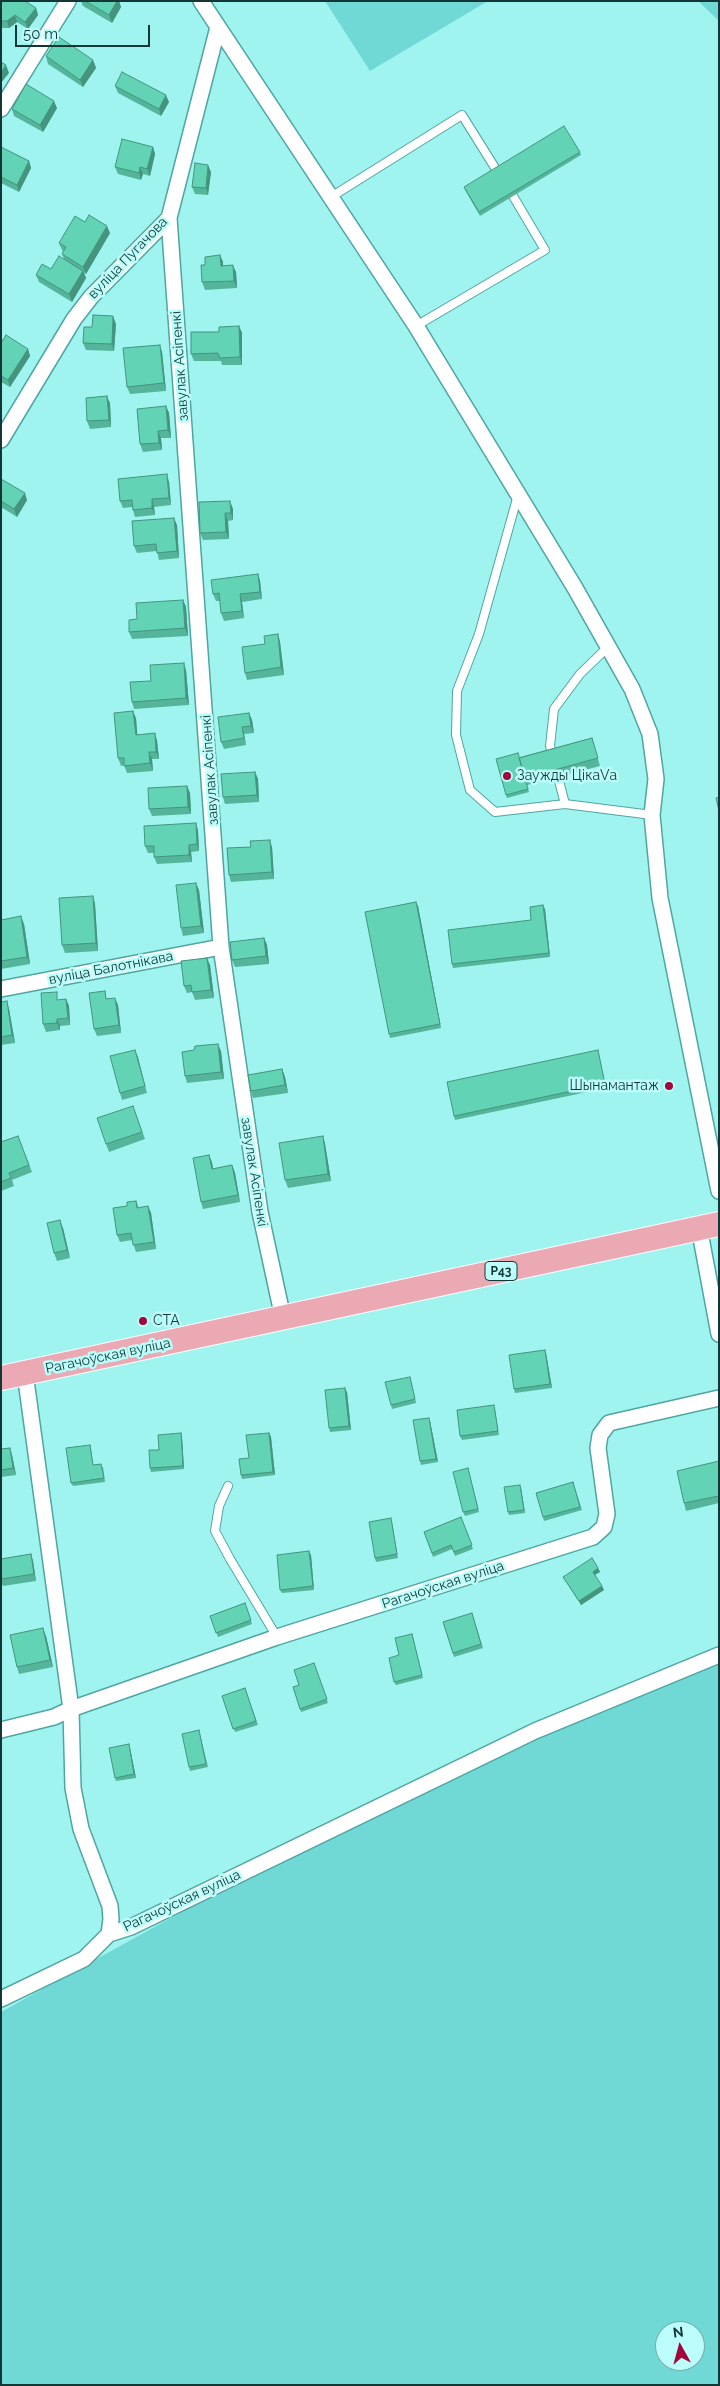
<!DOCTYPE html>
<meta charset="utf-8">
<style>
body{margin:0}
#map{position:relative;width:720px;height:2386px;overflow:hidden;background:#9ff4f0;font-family:Raleway,sans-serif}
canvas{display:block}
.frame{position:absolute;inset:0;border:2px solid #133736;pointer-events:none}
.north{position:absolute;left:655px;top:2321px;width:50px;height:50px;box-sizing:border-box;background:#bbfefb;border:1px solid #78aeac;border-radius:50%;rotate:353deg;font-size:14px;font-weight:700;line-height:20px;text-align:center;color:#133736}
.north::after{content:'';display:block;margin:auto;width:18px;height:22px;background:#a3063a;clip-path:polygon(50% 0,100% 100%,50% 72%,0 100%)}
.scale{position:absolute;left:15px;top:25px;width:135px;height:22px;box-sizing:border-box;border:2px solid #133736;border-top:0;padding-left:6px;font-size:15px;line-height:18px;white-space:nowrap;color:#133736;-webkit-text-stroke:4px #bbfefb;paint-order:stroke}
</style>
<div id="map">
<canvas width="720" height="2386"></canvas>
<div class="frame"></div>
<div class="north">N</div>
<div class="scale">50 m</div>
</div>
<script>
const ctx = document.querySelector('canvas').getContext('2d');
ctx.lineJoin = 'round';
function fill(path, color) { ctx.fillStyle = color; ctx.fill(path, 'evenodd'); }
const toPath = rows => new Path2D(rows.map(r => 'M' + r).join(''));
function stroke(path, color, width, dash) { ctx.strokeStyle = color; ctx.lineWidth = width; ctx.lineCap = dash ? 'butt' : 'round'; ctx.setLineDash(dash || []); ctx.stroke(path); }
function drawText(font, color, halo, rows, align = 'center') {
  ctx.font = font + ' Raleway,sans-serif'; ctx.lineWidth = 5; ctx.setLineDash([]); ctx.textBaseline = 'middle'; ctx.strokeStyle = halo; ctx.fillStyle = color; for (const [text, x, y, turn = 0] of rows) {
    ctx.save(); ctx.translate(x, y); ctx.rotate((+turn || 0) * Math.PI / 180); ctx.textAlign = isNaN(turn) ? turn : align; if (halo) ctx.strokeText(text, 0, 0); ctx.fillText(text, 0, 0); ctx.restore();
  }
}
fill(toPath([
 [325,1,488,1,370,71],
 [698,1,719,1,719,21],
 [719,1662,719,2385,1,2385,1,2012,232,1884,539,1733],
 [665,2331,695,2331,695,2361,665,2361]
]), '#70d9d6');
const service = toPath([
 [331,197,462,115,497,171],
 [416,326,545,250,513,196],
 [518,495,479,634,457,691,456,735,470,790,495,812,565,804],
 [553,757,550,746,554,709,580,674,609,646],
 [558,777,565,804,652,815],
 [228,1486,219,1506,215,1531,230,1559,277,1637]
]);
const minor = toPath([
 [201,1,416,326,575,588,632,689,650,734,656,779,652,815,660,898,719,1191],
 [1,109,68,1],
 [169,218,221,947,260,1212,283,1318],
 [1,440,74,319,91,297,169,218,218,27],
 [1,989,221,947],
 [699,1227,719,1334],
 [25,1373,71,1709,73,1788,81,1829,110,1906,111,1919,109,1934],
 [1,1730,54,1717,71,1709,277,1637,593,1537,604,1527,607,1514,598,1448,600,1435,609,1423,719,1398],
 [1,1999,84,1959,109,1934,131,1927,535,1731,719,1655]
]);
const primary = toPath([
 [1,1378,719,1224]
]);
stroke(service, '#50a5a2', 10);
stroke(minor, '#50a5a2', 18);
stroke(primary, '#fff', 26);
stroke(service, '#fff', 8);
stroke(minor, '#fff', 15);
stroke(primary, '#ebaab3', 24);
fill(toPath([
 [1,1,36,8,38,15,28,29,17,22,9,28,3,28,1,27],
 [81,1,119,1,121,7,112,23,83,6],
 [46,56,93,60,96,68,83,87,48,64],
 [115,86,169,102,161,116,118,93],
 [57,108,43,132,14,116,12,109],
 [1,147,29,161,31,168,19,192,1,183],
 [153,147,155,154,150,176,143,174,141,180,118,174,115,167],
 [580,152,581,155,480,216,465,190,464,187],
 [211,172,208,195,195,194,192,187],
 [85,222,110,233,86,274,84,273,86,278,72,302,39,282,36,275,51,269,64,259,62,254,63,251,62,250,59,243],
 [220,255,223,262,223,265,236,272,237,288,205,290,202,282,205,265],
 [116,324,114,351,86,350,83,343,92,327],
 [239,326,242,333,242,365,222,365,221,361,194,361,191,354,219,332],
 [1,343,28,349,30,356,10,387,1,382],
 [162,352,166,391,130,394,127,387],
 [110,403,111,427,90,429,87,421],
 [166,406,169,413,171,438,161,438,162,450,143,452,140,444],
 [1,479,27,500,17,517,1,507],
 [169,482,171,505,154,507,155,515,135,517,132,507,123,508,120,501],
 [199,502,233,509,233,520,228,521,229,539,203,540,200,533],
 [177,525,179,558,159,560,157,551,137,553,134,546],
 [258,574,260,581,262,599,242,602,244,618,224,621,221,613,220,601,216,601,213,594],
 [183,600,186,607,188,636,132,639,129,632,137,619],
 [278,634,280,642,284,675,247,680,245,673,265,644],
 [186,670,189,705,134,709,132,702],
 [249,713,252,720,254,733,244,734,246,745,224,749,221,742],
 [136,718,137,735,155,733,157,741,159,759,152,759,153,771,127,773,124,765,121,766,118,758],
 [592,738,600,766,527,785,529,792,507,798,506,795,520,757],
 [255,772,258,779,259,802,225,804,223,797],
 [187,786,190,793,191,814,152,816,149,809],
 [196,823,198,831,199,851,191,852,192,862,157,864,154,857,154,853,148,853,145,846],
 [272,847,274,879,231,882,229,875],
 [199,890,204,933,183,936,181,928],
 [93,896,95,904,98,951,65,953,62,945],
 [418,906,441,1028,390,1038,389,1034],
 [545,909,550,957,453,968,452,964,531,920],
 [1,920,24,924,30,964,1,969],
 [264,938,267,945,269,964,235,967,232,960],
 [210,965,214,998,195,1000,192,992,187,993,184,986],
 [66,999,69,1006,70,1025,60,1026,60,1030,46,1032,43,1024,59,1000],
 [108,999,118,1005,121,1033,97,1036,94,1029],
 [1,1002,9,1009,15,1043,1,1045],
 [135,1050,147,1093,122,1100,120,1093],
 [194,1050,221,1051,224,1079,187,1083,185,1076],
 [598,1050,606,1088,455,1120,454,1116],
 [282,1069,285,1077,288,1093,253,1098,251,1091],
 [133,1106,145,1139,109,1152,106,1144],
 [18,1136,32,1172,12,1180,14,1186,1,1191,1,1142],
 [323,1136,325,1144,331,1181,288,1188,285,1180],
 [212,1162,213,1169,232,1165,235,1173,240,1202,203,1209,201,1202],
 [136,1201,139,1208,148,1206,151,1213,156,1249,136,1252,132,1240,120,1242,117,1235,127,1206],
 [63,1228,70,1258,57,1261,54,1253],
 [546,1353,552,1388,515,1393,514,1389],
 [411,1380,416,1403,392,1409,391,1405],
 [347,1392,351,1430,330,1432,329,1428],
 [495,1409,499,1435,462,1440,460,1436],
 [430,1421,438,1462,421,1465,420,1461],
 [181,1433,182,1437,184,1469,151,1472,150,1468,159,1450],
 [269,1433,271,1437,275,1475,242,1479,241,1475,249,1458],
 [90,1445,91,1449,93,1465,103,1467,105,1482,73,1486,71,1483],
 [10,1448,12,1455,16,1475,1,1477,1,1449],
 [719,1461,719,1503,686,1511,684,1503],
 [468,1468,479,1512,465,1516,463,1512],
 [573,1482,582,1510,544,1521,536,1493],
 [521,1488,525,1513,509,1515,508,1512],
 [461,1517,473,1549,455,1556,452,1549,433,1557,424,1532],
 [392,1522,398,1558,376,1562,375,1558],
 [31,1554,33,1561,36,1581,3,1586,1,1582,1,1559],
 [311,1555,314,1590,282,1593,280,1590],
 [598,1568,600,1572,595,1575,604,1590,581,1605,565,1580,563,1577],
 [245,1603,252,1624,218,1637,210,1616],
 [472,1613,483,1648,454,1657,443,1622],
 [412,1634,423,1678,396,1685,394,1682,399,1655],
 [46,1636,53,1667,19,1674,17,1667],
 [314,1663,328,1703,301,1712,293,1687,299,1685],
 [245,1688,258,1725,235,1732,222,1696],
 [199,1730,208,1767,190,1771,189,1767],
 [130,1748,136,1778,116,1781,115,1778]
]), '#54b59b');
fill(toPath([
 [117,1,119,1,121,7,112,23,109,15],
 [36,8,38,15,28,29,25,22],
 [15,15,17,22,9,28,7,21],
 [93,60,96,68,83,87,80,80],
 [6,65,9,73,1,83,1,72],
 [166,95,169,102,161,116,159,109],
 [54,101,57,108,43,132,40,125],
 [153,147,155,154,150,176,147,169],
 [29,161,31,168,19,192,17,185],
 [208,165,211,172,208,195,206,188],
 [140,167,143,174,141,180,139,173],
 [107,226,110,233,86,274,83,267],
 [220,255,223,262,223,273,221,266],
 [233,265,236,272,237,288,234,281],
 [83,271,86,278,72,302,69,294],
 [113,316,116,324,114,351,112,344],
 [239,326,242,333,242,365,240,357],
 [160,345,162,352,166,391,164,383],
 [28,349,30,356,10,387,8,380],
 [107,396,110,403,111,427,109,420],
 [166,406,169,413,171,438,168,430],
 [158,431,161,438,162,450,159,443],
 [167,474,169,482,171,505,169,498],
 [25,493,27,500,17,517,14,509],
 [152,499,154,507,155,515,152,508],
 [230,501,233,509,233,520,231,513],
 [225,513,228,521,229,539,226,532],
 [174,518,177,525,179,558,177,551],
 [258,574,260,581,262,599,260,592],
 [240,594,242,602,244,618,242,611],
 [183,600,186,607,188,636,185,628],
 [278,634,280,642,284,675,281,667],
 [184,663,186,670,189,705,186,698],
 [133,711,136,718,138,743,136,735],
 [249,713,252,720,254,733,251,726],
 [242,727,244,734,246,745,244,738],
 [155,733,157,741,159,759,156,752],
 [149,752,152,759,153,771,150,763],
 [255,772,258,779,259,802,257,795],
 [187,786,190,793,191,814,188,807],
 [196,823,198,831,199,851,197,844],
 [270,840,272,847,274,879,272,872],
 [189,845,191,852,192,862,189,855],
 [196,883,199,890,204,933,201,926],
 [93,896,95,904,98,951,96,943],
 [416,902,418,906,441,1028,440,1024],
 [543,905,545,909,550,957,549,953],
 [21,916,24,924,30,964,27,957],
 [264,938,267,945,269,964,266,956],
 [207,958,210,965,214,998,211,990],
 [115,998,118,1005,121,1033,119,1025],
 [66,999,69,1006,70,1025,68,1018],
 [7,1001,9,1009,15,1043,12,1035],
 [57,1019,60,1026,60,1030,57,1023],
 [218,1044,221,1051,224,1079,221,1072],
 [135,1050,138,1057,147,1093,145,1086],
 [282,1069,285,1077,288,1093,285,1085],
 [323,1136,325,1144,331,1181,328,1174],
 [209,1155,212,1162,214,1176,212,1169],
 [232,1165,235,1173,240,1202,238,1195],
 [148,1206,151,1213,156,1249,154,1242],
 [60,1220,63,1228,70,1258,67,1250],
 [545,1350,546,1353,552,1388,550,1384],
 [345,1388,347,1392,351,1430,349,1426],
 [429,1418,430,1421,438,1462,436,1459],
 [181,1433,182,1437,184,1469,183,1466],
 [269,1433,271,1437,275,1475,273,1472],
 [10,1448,12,1455,16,1475,13,1468],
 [520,1485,521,1488,525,1513,524,1510],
 [309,1551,311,1555,314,1590,313,1586],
 [31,1554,33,1561,36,1581,34,1574],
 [598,1568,600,1572,594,1575,593,1572],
 [602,1586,604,1590,581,1605,579,1601],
 [43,1628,46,1636,53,1667,50,1660],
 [129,1744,130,1748,136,1778,134,1774]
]), '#45947e');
const building = toPath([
 [1,1,25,1,36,8,25,22,15,15,7,21,1,21,1,1],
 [85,1,117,1,109,15,85,1],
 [59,37,93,60,80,80,46,56,59,37],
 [1,62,6,65,1,72,1,62],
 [122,72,166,95,159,109,115,86,122,72],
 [26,84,54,101,40,125,12,109,26,84],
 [564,126,580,152,479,212,464,187,564,126],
 [122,139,153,147,147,169,140,167,139,173,115,167,122,139],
 [1,147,29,161,17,185,1,177,1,147],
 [195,163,208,165,206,188,192,187,195,163],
 [89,215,107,226,83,267,62,254,66,247,59,243,75,216,85,222,89,215],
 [220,255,221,266,233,265,234,281,202,282,201,265,205,265,205,257,220,255],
 [59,256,83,271,69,294,36,275,42,264,51,269,59,256],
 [93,315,113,316,112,344,83,343,84,327,92,327,93,315],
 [239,326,240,357,220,358,218,353,191,354,191,332,219,332,219,327,239,326],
 [6,335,28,349,8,380,1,376,1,343,6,335],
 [160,345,164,383,127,387,123,348,160,345],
 [107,396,109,420,87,421,86,398,107,396],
 [166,406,168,430,158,431,159,443,140,444,137,409,166,406],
 [167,474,169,498,152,499,152,508,133,510,132,500,120,501,118,479,167,474],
 [1,479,25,493,14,509,1,501,1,479],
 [230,501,231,513,225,513,226,532,200,533,199,502,230,501],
 [174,518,177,551,157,553,156,544,134,546,132,521,174,518],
 [258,574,260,592,240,594,242,611,221,613,219,593,213,594,211,580,258,574],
 [183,600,185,628,129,632,129,620,137,619,136,603,183,600],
 [278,634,281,667,245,673,242,647,265,644,264,636,278,634],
 [184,663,186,698,132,702,130,682,151,681,150,665,184,663],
 [133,711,136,735,155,733,156,752,149,752,150,763,124,766,124,758,118,758,114,713,133,711],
 [249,713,251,726,242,727,244,738,221,742,218,717,249,713],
 [592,738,598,758,525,778,519,758,592,738],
 [518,753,528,789,506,795,496,759,518,753],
 [255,772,257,795,223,797,221,774,255,772],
 [187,786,188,807,149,809,148,788,187,786],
 [719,797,719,811,716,798,719,797],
 [196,823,197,844,189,845,189,855,154,857,154,846,145,846,144,826,196,823],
 [270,840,272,872,229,875,227,848,251,847,250,841,270,840],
 [196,883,201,926,181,928,176,885,196,883],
 [93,896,96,943,62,945,59,898,93,896],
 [416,902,440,1024,389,1034,365,912,416,902],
 [543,905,549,953,452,964,448,930,531,920,530,907,543,905],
 [21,916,27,957,1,961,1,920,21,916],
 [264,938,266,956,232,960,230,942,264,938],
 [207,958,211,990,192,992,191,985,184,986,181,961,207,958],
 [105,991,106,999,115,998,119,1025,94,1029,89,993,105,991],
 [57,992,57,1000,66,999,68,1018,57,1019,57,1023,43,1024,41,993,57,992],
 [7,1001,12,1035,1,1037,1,1002,7,1001],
 [218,1044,221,1072,185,1076,182,1052,194,1050,195,1046,218,1044],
 [135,1050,145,1086,120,1093,110,1056,135,1050],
 [598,1050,605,1084,454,1116,447,1082,598,1050],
 [282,1069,285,1085,251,1091,248,1075,282,1069],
 [133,1106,142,1132,106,1144,97,1118,133,1106],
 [18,1136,29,1165,9,1173,11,1178,1,1182,1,1142,18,1136],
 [323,1136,328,1174,285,1180,279,1143,323,1136],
 [209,1155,212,1169,232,1165,238,1195,201,1202,193,1158,209,1155],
 [136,1201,137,1208,148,1206,154,1242,133,1245,131,1233,117,1235,113,1208,127,1206,127,1202,136,1201],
 [60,1220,67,1250,54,1253,47,1223,60,1220],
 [545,1350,550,1384,514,1389,509,1355,545,1350],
 [410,1377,415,1399,391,1405,385,1382,410,1377],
 [345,1388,349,1426,329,1428,325,1390,345,1388],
 [494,1405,498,1431,460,1436,457,1410,494,1405],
 [429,1418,436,1459,420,1461,413,1420,429,1418],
 [181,1433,183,1466,150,1468,149,1450,159,1450,158,1435,181,1433],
 [269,1433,273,1472,241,1475,239,1459,249,1458,246,1435,269,1433],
 [90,1445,93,1465,101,1464,104,1478,71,1483,66,1448,90,1445],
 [10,1448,13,1468,1,1470,1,1449,10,1448],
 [719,1461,719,1496,684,1503,677,1471,719,1461],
 [468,1468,478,1509,463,1512,453,1472,468,1468],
 [573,1482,580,1507,543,1517,536,1493,573,1482],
 [520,1485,524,1510,508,1512,504,1487,520,1485],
 [461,1517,472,1545,454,1552,451,1545,432,1553,424,1532,461,1517],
 [391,1518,397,1554,375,1558,369,1522,391,1518],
 [309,1551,313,1586,280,1590,277,1555,309,1551],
 [31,1554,34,1574,1,1579,1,1559,31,1554],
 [592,1558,598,1568,593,1572,602,1586,579,1601,563,1577,592,1558],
 [245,1603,251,1620,216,1633,210,1616,245,1603],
 [472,1613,481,1644,453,1653,443,1622,472,1613],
 [43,1628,50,1660,17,1667,10,1635,43,1628],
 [412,1634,422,1675,394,1682,389,1658,399,1655,395,1638,412,1634],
 [314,1663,327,1699,300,1709,293,1687,299,1685,294,1670,314,1663],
 [245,1688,256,1721,233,1729,222,1696,245,1688],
 [199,1730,206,1764,189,1767,182,1734,199,1730],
 [129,1744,134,1774,115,1778,109,1748,129,1744]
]);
fill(building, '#62d3b4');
stroke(building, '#45947e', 1);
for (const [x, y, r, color] of [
 [507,776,5,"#a3063a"],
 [669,1086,5,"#a3063a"],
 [143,1321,5,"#a3063a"]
]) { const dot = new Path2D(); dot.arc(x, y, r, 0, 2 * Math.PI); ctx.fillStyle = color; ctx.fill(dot); stroke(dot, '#bbfefb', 2); }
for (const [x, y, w] of [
 [501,1271,32]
]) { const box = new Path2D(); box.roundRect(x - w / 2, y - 9.5, w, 19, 4); ctx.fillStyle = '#bbfefb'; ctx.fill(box); stroke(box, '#133736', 1); }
drawText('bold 12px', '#133736', null, [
 ["Р43",501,1271]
]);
drawText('14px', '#133736', '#bbfefb', [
 ["вуліца Пугачова",128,258,-46],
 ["завулак Асіпенкі",180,366,-94],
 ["завулак Асіпенкі",210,770,-94],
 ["вуліца Балотнікава",111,968,-11],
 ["завулак Асіпенкі",254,1172,81],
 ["Рагачоўская вуліца",108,1356,-12],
 ["Рагачоўская вуліца",443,1585,-18],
 ["Рагачоўская вуліца",182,1901,-25]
]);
drawText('14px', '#133736', '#bbfefb', [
 ["Заужды ЦікаVа",517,776],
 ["Шынамантаж",659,1086,"right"],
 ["СТА",153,1321]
], 'left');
</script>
